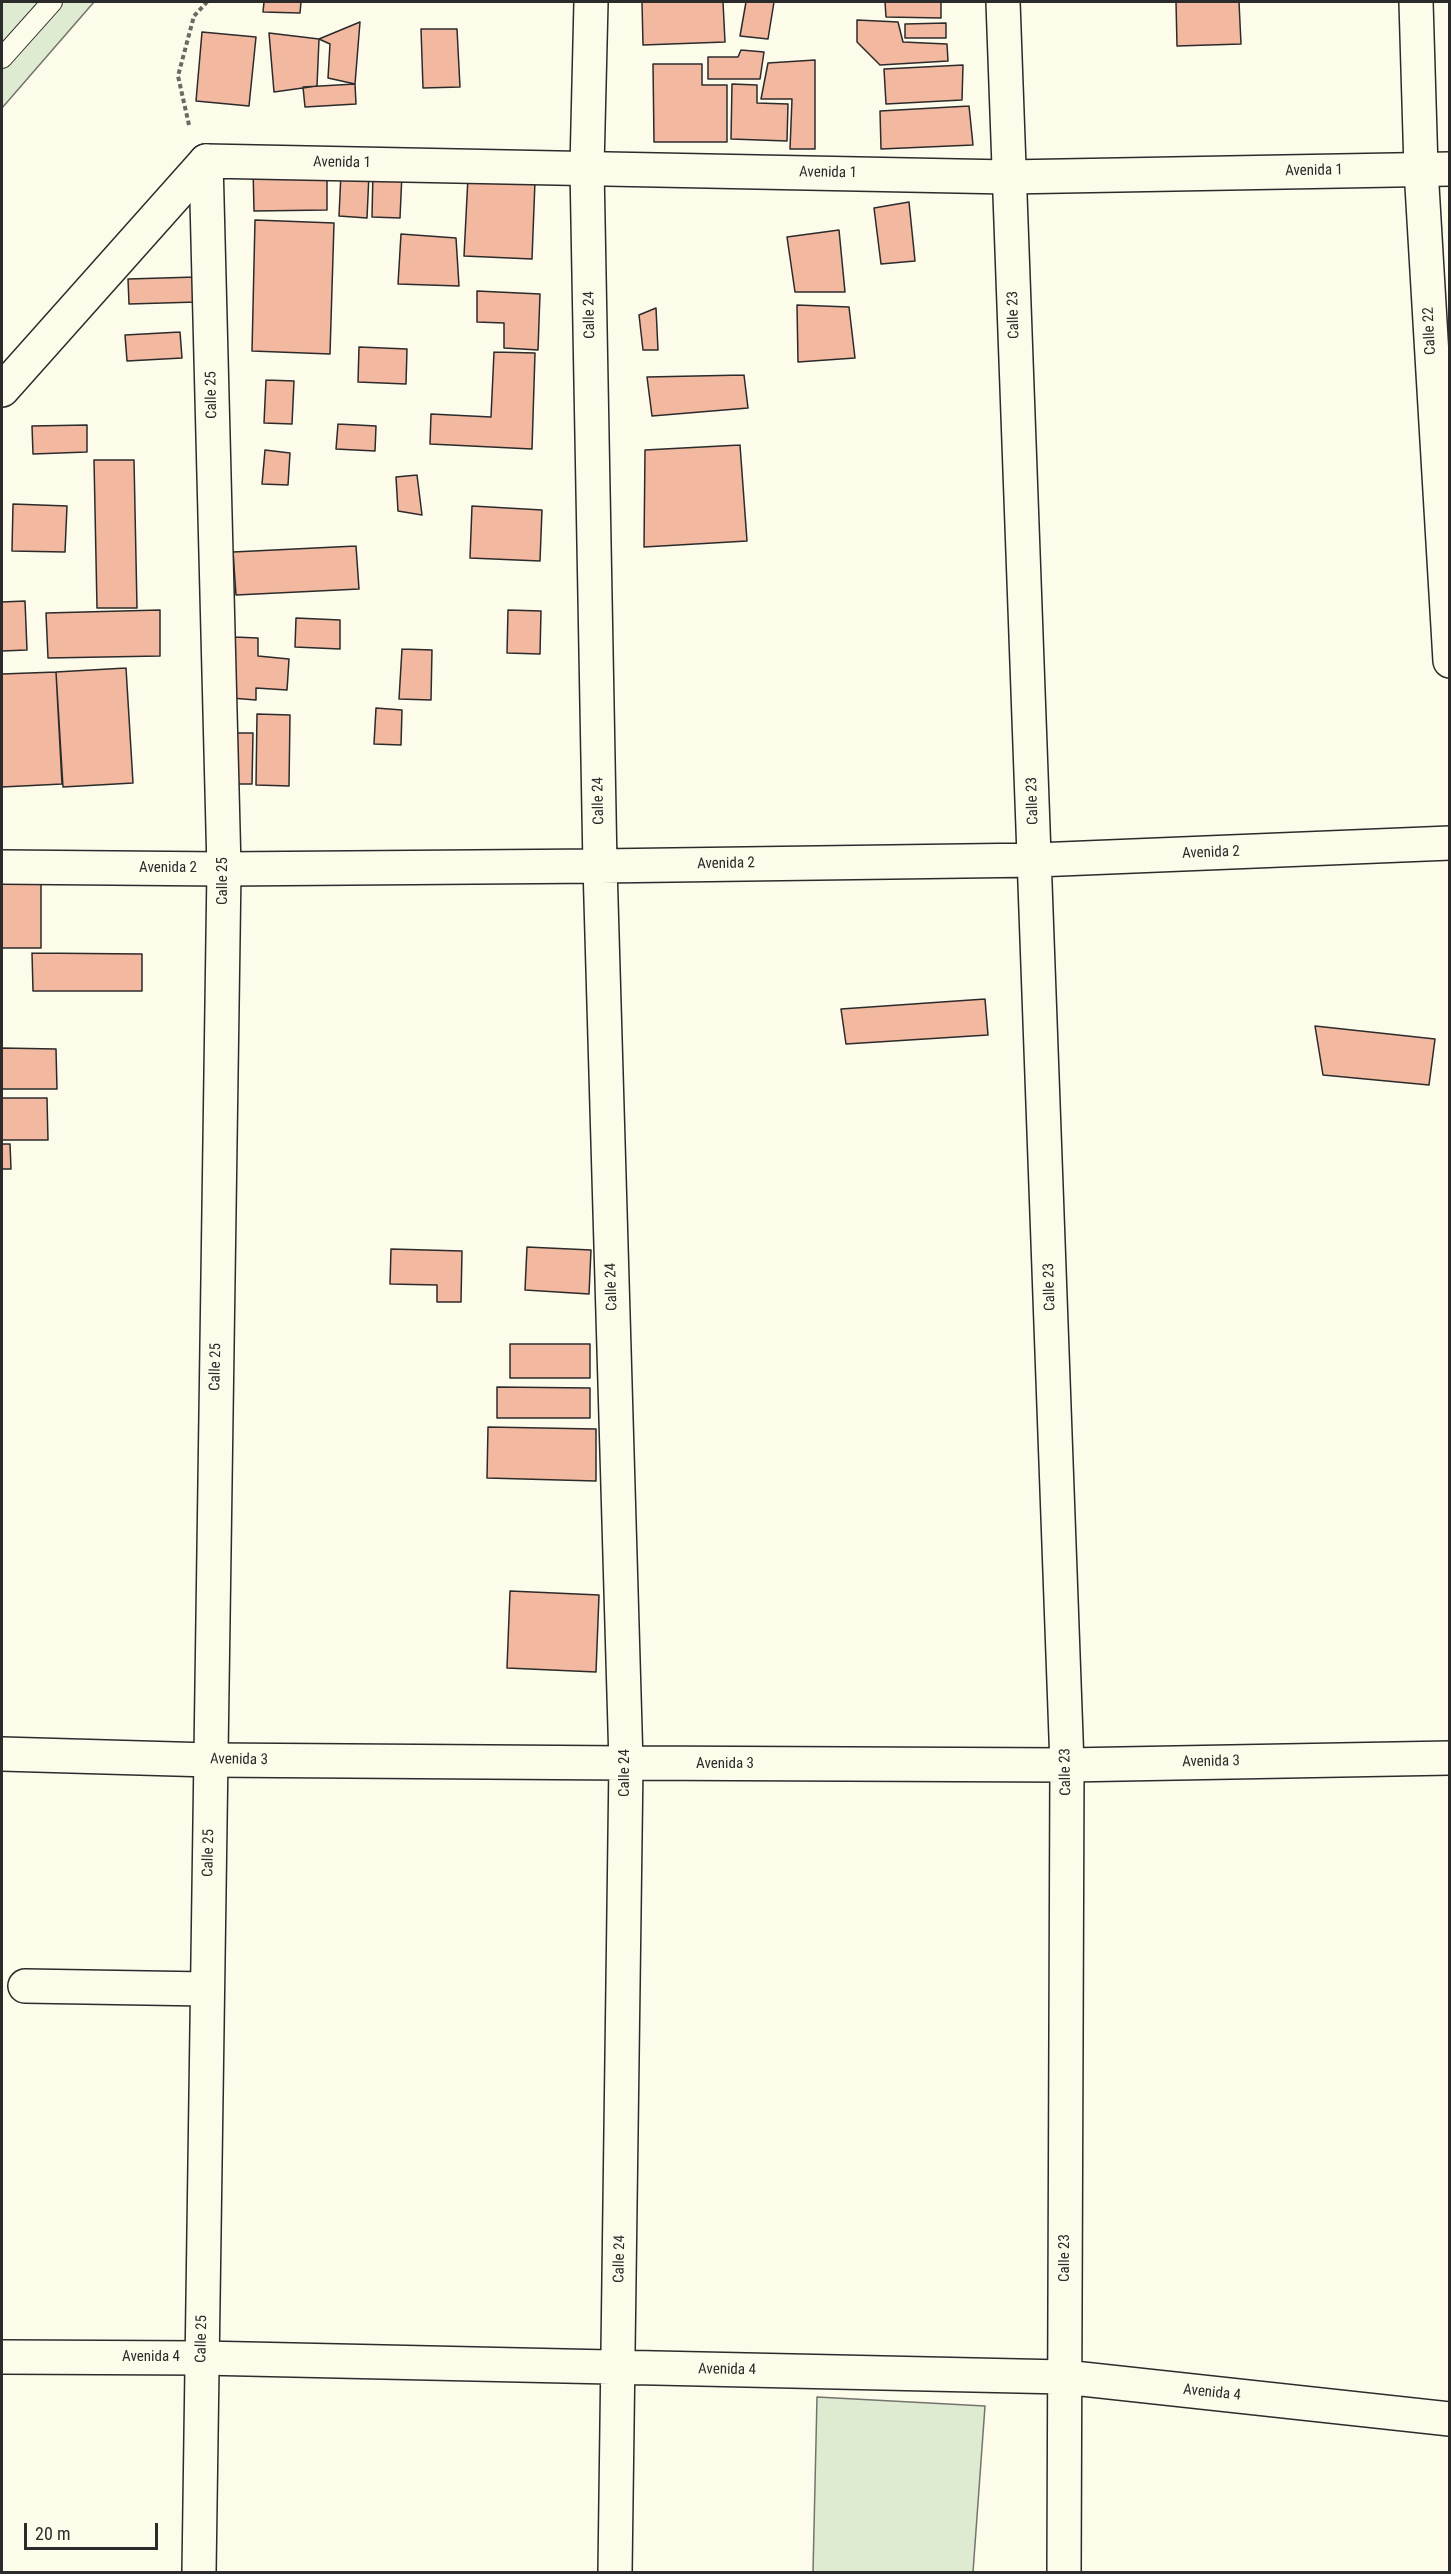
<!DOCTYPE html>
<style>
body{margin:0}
#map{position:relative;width:1451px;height:2574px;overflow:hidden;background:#fdfbea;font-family:"Roboto Condensed",sans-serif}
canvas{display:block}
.frame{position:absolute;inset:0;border:3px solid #2b2b2b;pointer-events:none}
.scale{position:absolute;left:24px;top:2523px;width:134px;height:27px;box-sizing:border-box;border:3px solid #2b2b2b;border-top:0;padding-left:8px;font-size:18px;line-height:21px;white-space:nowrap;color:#2b2b2b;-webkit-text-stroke:4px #fdfbea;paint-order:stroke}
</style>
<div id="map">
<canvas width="1451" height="2574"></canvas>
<div class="frame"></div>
<div class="scale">20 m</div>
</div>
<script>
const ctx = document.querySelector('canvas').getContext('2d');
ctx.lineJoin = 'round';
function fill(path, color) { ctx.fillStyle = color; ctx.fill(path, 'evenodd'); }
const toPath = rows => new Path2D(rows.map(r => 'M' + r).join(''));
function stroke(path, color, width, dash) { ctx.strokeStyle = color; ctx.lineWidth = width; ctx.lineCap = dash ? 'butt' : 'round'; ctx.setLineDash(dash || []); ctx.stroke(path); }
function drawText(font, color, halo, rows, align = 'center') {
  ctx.font = font + ' "Roboto Condensed",sans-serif'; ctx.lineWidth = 4.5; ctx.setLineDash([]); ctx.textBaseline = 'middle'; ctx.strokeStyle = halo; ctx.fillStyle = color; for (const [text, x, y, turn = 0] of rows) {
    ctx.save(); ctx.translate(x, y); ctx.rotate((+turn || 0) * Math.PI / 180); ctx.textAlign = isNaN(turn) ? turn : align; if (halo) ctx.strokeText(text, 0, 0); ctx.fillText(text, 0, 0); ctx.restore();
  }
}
const green = toPath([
 [2,2,94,2,2,108,2,2],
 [817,2397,985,2406,973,2572,813,2572,817,2397]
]);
fill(green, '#deebd1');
stroke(green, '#74746e', 1.5);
const building = toPath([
 [264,2,301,2,300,13,263,12,264,2],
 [642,2,723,2,725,42,643,45,642,2],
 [746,2,774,2,768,39,740,36,746,2],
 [885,2,941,2,941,18,886,17,885,2],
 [1176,2,1239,2,1241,44,1177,46,1176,2],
 [857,20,898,22,903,42,947,44,948,61,880,65,857,42,857,20],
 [360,22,355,84,328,78,330,44,319,39,360,22],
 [946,23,946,38,905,38,905,24,946,23],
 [421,29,457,29,460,87,423,88,421,29],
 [202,32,256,37,249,106,196,101,202,32],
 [269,33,319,39,317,86,274,92,269,33],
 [741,50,764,52,760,79,708,79,708,57,738,57,741,50],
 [815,60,815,149,790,149,792,99,761,99,768,63,815,60],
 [653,64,702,64,702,85,727,85,727,142,654,142,653,64],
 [963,65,962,100,886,104,884,69,963,65],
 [355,84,356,104,305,107,303,87,355,84],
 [732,84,757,85,757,103,788,104,787,141,731,139,732,84],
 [969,106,973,145,881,149,880,111,969,106],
 [253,168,327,168,327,210,254,211,253,168],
 [373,171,402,173,400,218,372,217,373,171],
 [341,173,369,174,367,218,339,216,341,173],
 [468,177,535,181,532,259,464,256,468,177],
 [909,202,915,261,881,264,874,208,909,202],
 [255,220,334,223,330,354,252,351,255,220],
 [839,230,845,292,795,292,787,237,839,230],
 [401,234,456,238,459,286,398,284,401,234],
 [196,277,197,302,129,304,128,279,196,277],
 [477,291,540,294,538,350,504,348,504,323,477,322,477,291],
 [797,305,849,307,855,358,798,362,797,305],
 [656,308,658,350,643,350,639,315,656,308],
 [180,332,182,358,127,361,125,335,180,332],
 [359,347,407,349,406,384,358,382,359,347],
 [494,352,535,353,532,449,430,444,431,414,491,417,494,352],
 [744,375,748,408,652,416,647,377,744,375],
 [266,380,294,381,292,424,264,423,266,380],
 [338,424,376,426,375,451,336,449,338,424],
 [87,425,87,452,33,454,32,426,87,425],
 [740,445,747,541,644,547,645,450,740,445],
 [265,450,290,453,288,485,262,484,265,450],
 [94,460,134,460,137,608,97,608,94,460],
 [417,475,422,515,398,511,396,477,417,475],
 [13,504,67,506,65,552,12,551,13,504],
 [472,506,542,510,540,561,470,558,472,506],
 [356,546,359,589,236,595,233,552,356,546],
 [25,601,27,650,2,651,2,602,25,601],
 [160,610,160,656,48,658,46,613,160,610],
 [508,610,541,611,540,654,507,653,508,610],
 [296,618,340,620,340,649,295,647,296,618],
 [234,637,258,638,258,656,289,659,287,690,256,688,256,700,231,698,234,637],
 [402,649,432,650,431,700,399,699,402,649],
 [126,668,133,783,63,787,56,672,126,668],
 [56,672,62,784,2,787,2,674,56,672],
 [376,708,402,710,401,745,374,744,376,708],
 [257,714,290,715,289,786,256,785,257,714],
 [234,733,253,733,252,784,233,784,234,733],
 [2,881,41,881,41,948,2,948,2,881],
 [32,953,142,954,142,991,33,991,32,953],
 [985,999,988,1035,846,1044,841,1009,985,999],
 [1315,1026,1435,1039,1429,1085,1323,1075,1315,1026],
 [2,1048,56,1049,57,1089,2,1089,2,1048],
 [2,1098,47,1098,48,1140,2,1140,2,1098],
 [2,1144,10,1144,11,1169,2,1169,2,1144],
 [527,1247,591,1250,589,1294,525,1290,527,1247],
 [391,1249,462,1251,461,1302,437,1302,437,1285,390,1284,391,1249],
 [510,1344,590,1344,590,1378,510,1378,510,1344],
 [497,1387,590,1388,590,1418,497,1418,497,1387],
 [488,1427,596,1429,596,1481,487,1478,488,1427],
 [510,1591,599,1595,596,1672,507,1668,510,1591]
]);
fill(building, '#f2b8a0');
stroke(building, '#2b2b2b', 1.5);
const lane = toPath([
 [2,58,52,2]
]);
const street = toPath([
 [591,2,587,167,600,866,626,1763,615,2572],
 [1003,2,1067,1765,1064,2572],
 [1416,2,1421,169,1450,661],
 [2,390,206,161],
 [2,867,224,869,600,866,1036,860,1450,843],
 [2,1754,210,1760,626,1763,1067,1765,1450,1758],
 [25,1986,207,1989],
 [2,2357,202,2358,1064,2377,1450,2419]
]);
const secondary = toPath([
 [199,2572,224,869,206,161,1008,177,1450,169]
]);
stroke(lane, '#2b2b2b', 22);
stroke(street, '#2b2b2b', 36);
stroke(secondary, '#2b2b2b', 36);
stroke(toPath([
 [189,125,178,76,194,16,207,2]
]), '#6a6964', 4, [4.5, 3]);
stroke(lane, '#fdfbea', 20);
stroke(street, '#fdfbea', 33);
stroke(secondary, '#fdfbea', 33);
drawText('15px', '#2b2b2b', '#fdfbea', [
 ["Avenida 1",342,163,1],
 ["Avenida 1",1314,171,-1],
 ["Avenida 1",828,173,1],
 ["Calle 24",590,315,-91],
 ["Calle 23",1014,315,-92],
 ["Calle 22",1430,331,-93],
 ["Calle 25",212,395,-91],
 ["Calle 24",599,801,-91],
 ["Calle 23",1033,801,-92],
 ["Avenida 2",1211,853,-2],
 ["Avenida 2",726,864,-1],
 ["Avenida 2",168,868],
 ["Calle 25",223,881,-90],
 ["Calle 24",612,1287,-92],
 ["Calle 23",1050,1287,-92],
 ["Calle 25",216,1367,-89],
 ["Avenida 3",239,1760,1],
 ["Avenida 3",1211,1762,-1],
 ["Avenida 3",725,1764],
 ["Calle 23",1066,1772,-91],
 ["Calle 24",625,1773,-90],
 ["Calle 25",209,1853,-89],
 ["Calle 23",1065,2258,-90],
 ["Calle 24",620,2259,-89],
 ["Calle 25",202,2339,-89],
 ["Avenida 4",151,2357],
 ["Avenida 4",727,2370,1],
 ["Avenida 4",1212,2393,6]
]);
</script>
